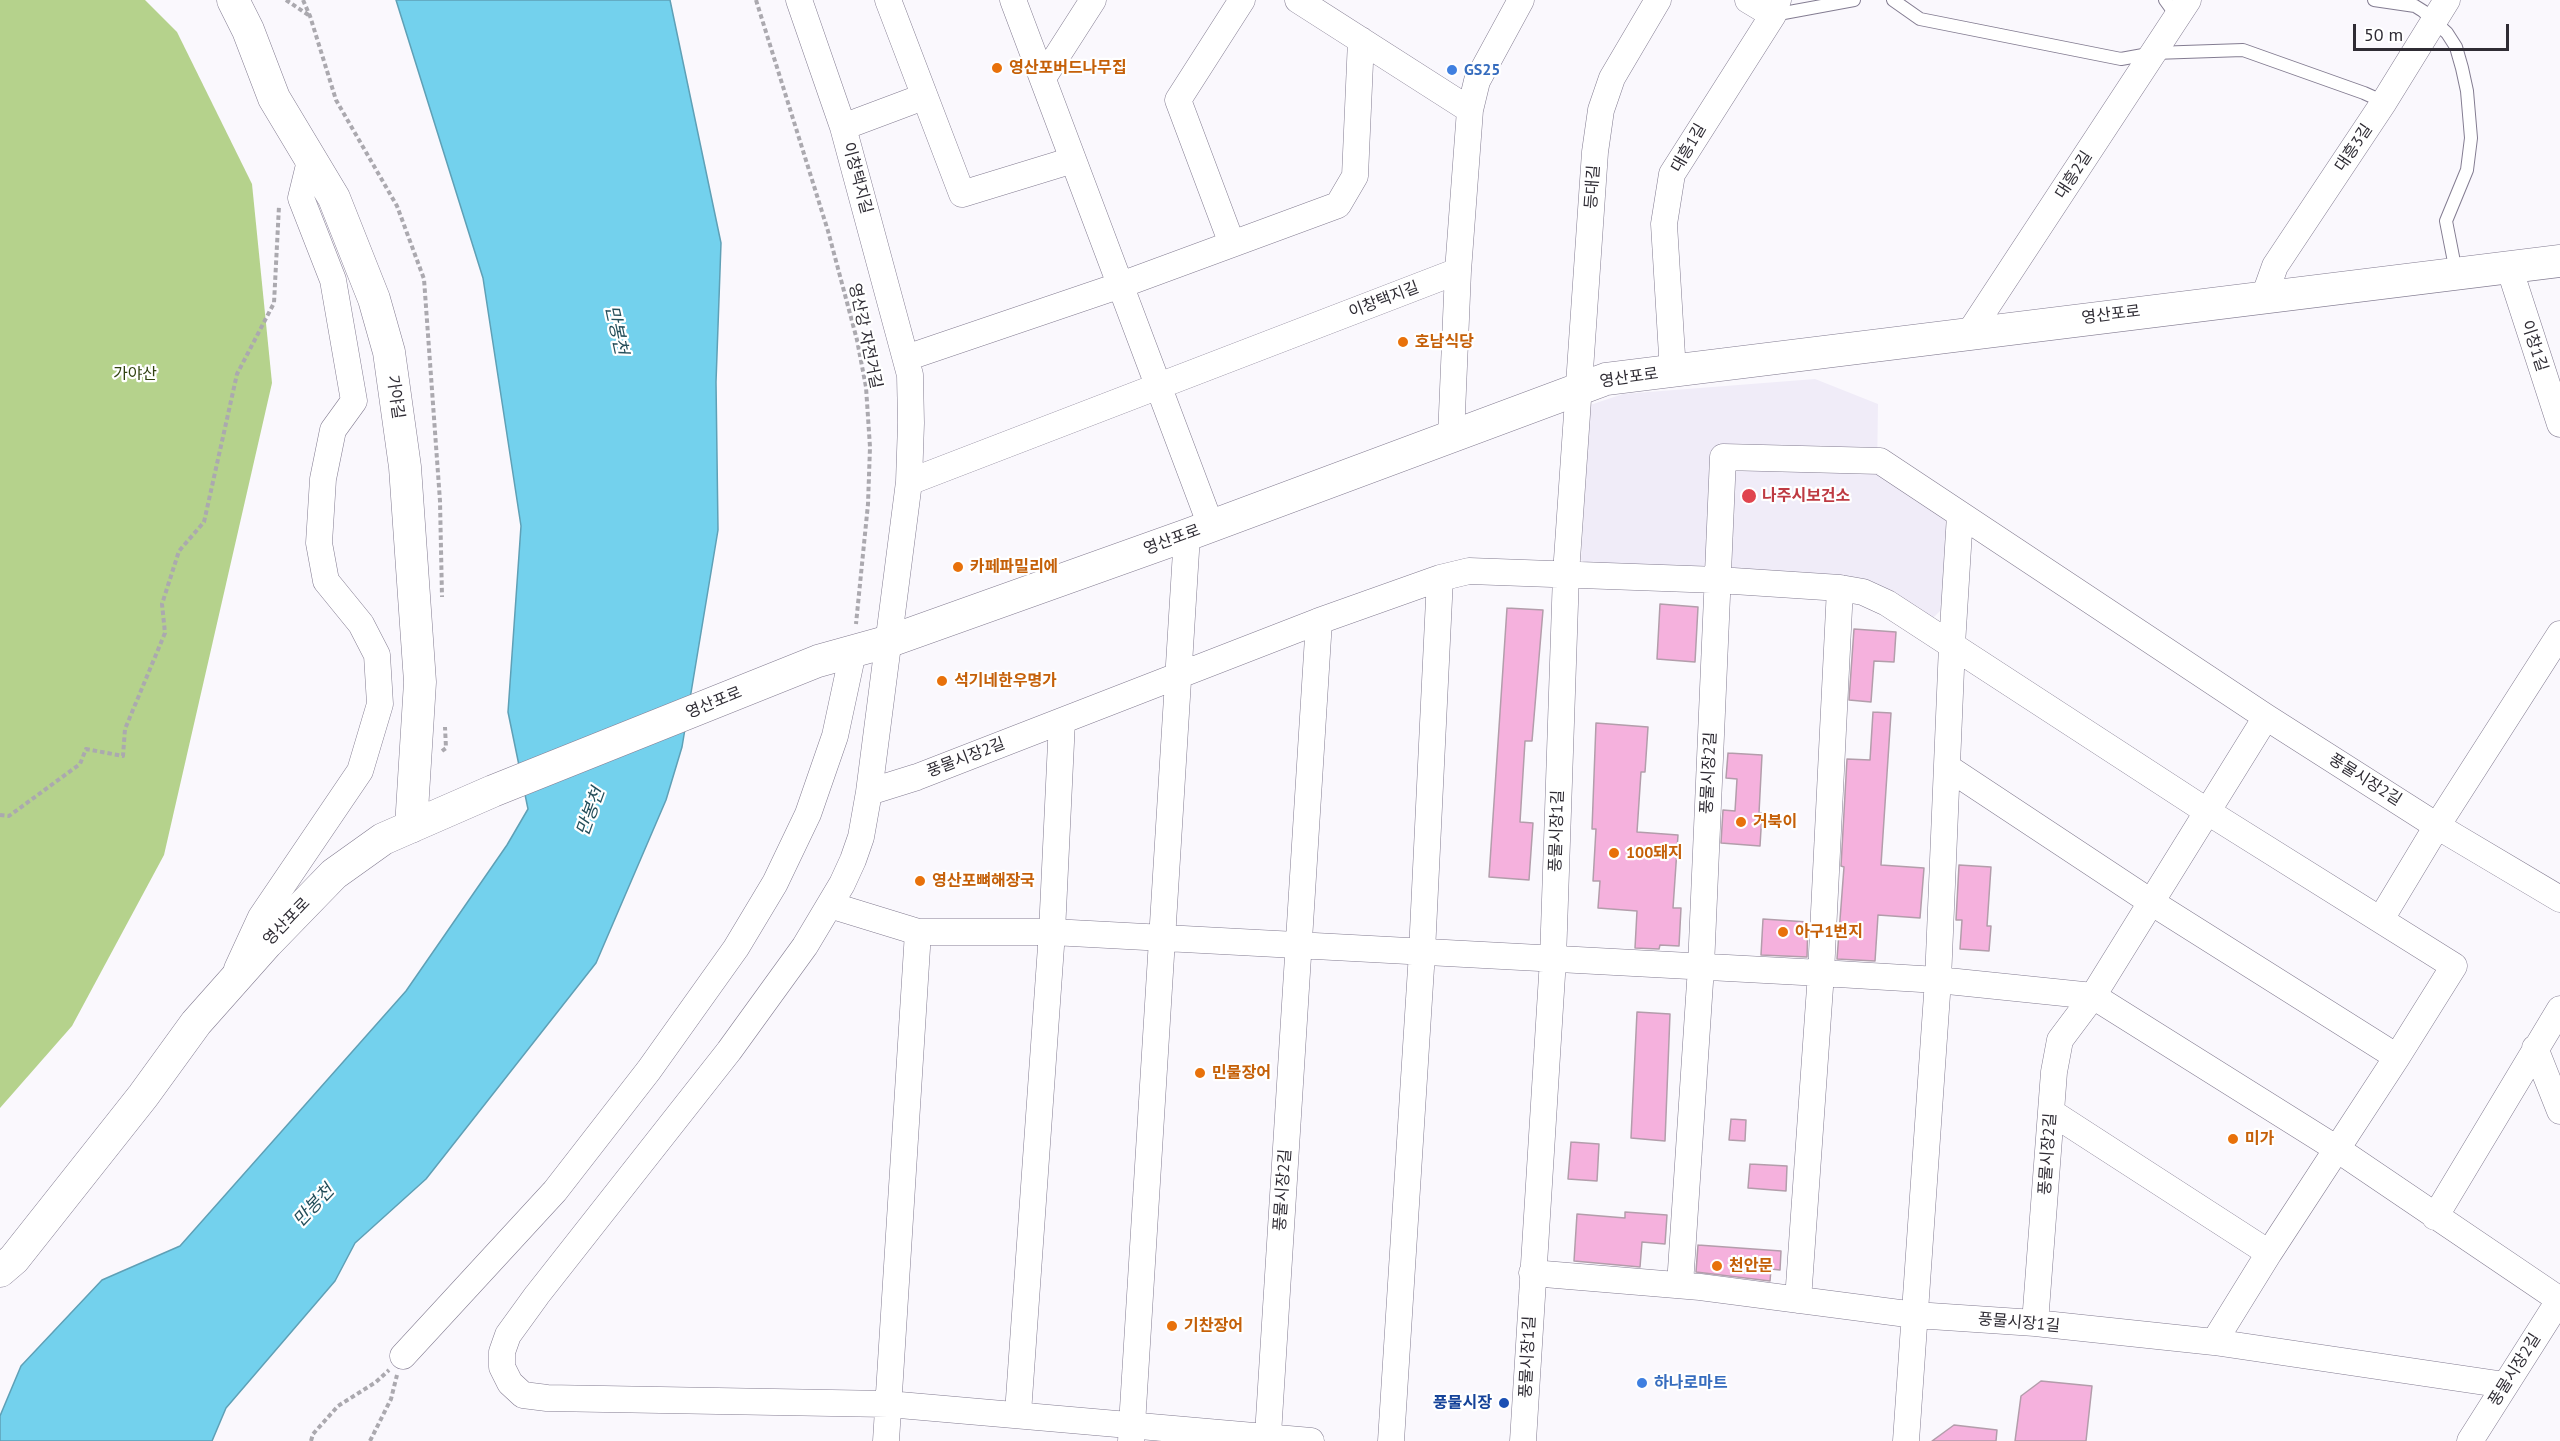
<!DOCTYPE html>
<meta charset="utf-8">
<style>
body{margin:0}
#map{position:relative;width:2560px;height:1441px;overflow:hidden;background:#faf8fd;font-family:"PT Sans",sans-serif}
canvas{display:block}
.scale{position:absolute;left:2353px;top:24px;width:156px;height:27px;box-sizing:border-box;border:3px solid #2f2c34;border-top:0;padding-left:8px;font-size:18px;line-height:21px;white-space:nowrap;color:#2f2c34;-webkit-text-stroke:4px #fff;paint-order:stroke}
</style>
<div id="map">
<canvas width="2560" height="1441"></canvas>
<div class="scale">50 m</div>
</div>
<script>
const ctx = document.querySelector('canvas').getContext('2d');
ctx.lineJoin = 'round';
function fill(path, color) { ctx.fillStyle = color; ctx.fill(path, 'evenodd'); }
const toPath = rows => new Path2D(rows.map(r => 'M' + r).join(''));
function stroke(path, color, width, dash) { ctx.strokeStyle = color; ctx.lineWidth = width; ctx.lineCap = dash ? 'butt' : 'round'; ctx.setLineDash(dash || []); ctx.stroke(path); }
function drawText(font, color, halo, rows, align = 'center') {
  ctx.font = font + ' "PT Sans","Noto Sans KR",sans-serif'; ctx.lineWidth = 4.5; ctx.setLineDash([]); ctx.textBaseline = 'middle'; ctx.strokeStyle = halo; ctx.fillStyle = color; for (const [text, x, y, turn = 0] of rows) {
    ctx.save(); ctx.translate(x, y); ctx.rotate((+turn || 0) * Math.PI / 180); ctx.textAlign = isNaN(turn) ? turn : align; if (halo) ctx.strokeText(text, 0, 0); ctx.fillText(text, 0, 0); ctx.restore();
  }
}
fill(toPath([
 [1815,379,1878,404,1877,473,1952,518,1946,605,1932,619,1888,593,1849,576,1592,568,1581,560,1590,405,1623,394]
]), '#f0ecf8');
fill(toPath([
 [0,0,145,0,177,32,252,184,272,383,164,855,72,1026,0,1108]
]), '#b5d28c');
const water = toPath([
 [396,0,670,0,721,243,716,382,718,530,682,747,666,800,596,963,426,1179,355,1243,335,1281,226,1408,212,1441,0,1441,0,1416,21,1366,102,1280,180,1246,406,991,507,845,528,809,508,712,521,526,483,278,396,0]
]);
fill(water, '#73d1ed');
stroke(water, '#5fa0b6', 1.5);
const building = toPath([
 [1660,604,1698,607,1695,662,1657,659,1660,604],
 [1507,608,1543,610,1532,741,1525,741,1520,822,1533,823,1529,880,1489,877,1507,608],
 [1854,629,1896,632,1894,662,1874,661,1871,702,1849,700,1854,629],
 [1873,712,1891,713,1881,865,1924,868,1920,918,1878,915,1875,961,1837,959,1844,867,1841,866,1847,759,1870,760,1873,712],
 [1596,723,1648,727,1645,772,1641,772,1637,832,1678,835,1673,908,1681,908,1679,946,1660,945,1659,949,1635,948,1637,911,1598,908,1600,881,1593,881,1596,829,1592,829,1596,723],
 [1728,753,1762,755,1759,813,1762,813,1760,846,1721,843,1723,810,1735,811,1737,779,1726,778,1728,753],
 [1959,865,1991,867,1987,926,1991,926,1989,951,1960,949,1962,920,1956,920,1959,865],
 [1763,919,1808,922,1807,957,1761,955,1763,919],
 [1637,1012,1670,1014,1665,1141,1631,1138,1637,1012],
 [1731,1119,1746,1120,1745,1141,1729,1140,1731,1119],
 [1571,1142,1599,1144,1597,1181,1568,1179,1571,1142],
 [1750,1164,1787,1166,1786,1191,1748,1188,1750,1164],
 [1625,1212,1667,1215,1665,1244,1642,1242,1640,1267,1574,1261,1577,1214,1625,1218,1625,1212],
 [1698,1245,1781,1251,1780,1270,1771,1269,1770,1281,1696,1272,1698,1245],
 [2041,1381,2092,1386,2086,1441,2015,1441,2021,1396,2041,1381],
 [1954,1425,1997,1430,1996,1441,1932,1441,1954,1425]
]);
fill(building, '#f5b1dd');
stroke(building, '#b39dab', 1.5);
const service = toPath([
 [1893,0,1920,19,2121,59,2154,53,2243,50,2364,93,2384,102],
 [2165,0,2178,18],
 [2374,0,2415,6,2423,11,2447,33,2456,47,2462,68,2467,91,2471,138,2467,170,2446,221,2456,272],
 [1773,15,1854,0]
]);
const minor = toPath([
 [799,0,843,127,910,375,911,423,909,482,869,792],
 [888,0,962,194,1073,160],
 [1013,0,1211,526],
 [1298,0,1470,110],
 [1748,0,1773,15],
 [1043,78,1093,0],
 [843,127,923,97],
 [1232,244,1178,100,1242,0],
 [2509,267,2560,424],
 [2264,297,2275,266,2384,102,2447,0],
 [1970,332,2188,0],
 [906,358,1121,285,1338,205,1355,176,1361,40],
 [1673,372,1664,224,1672,174,1773,15,1778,0],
 [1451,437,1458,271,1470,110,1477,81,1521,0],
 [909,482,1458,271],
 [1947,767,2151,902,2397,1057],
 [830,905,918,932,1052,932,1821,973,1938,980,2093,996,2337,1149,2560,1300],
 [2381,919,2437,826,2560,634],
 [237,969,261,917,360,771,380,704,377,655,361,624,326,581,319,543,323,479,333,430,354,401,333,280,301,198,310,161],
 [2535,1048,2560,1111],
 [2051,1112,2269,1253],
 [2435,1217,2560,1009],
 [1532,1273,1700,1287,1915,1315,2035,1323,2214,1342,2505,1385],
 [1680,1285,1701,967,1723,457,1880,461,2266,717,2437,826,2560,899],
 [1798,1300,1821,973,1840,588],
 [2035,1323,2054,1072,2060,1040,2093,996,2266,717],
 [403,1356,555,1191,649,1070,736,948,775,883,808,814,835,736,853,652],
 [1018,1413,1052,932,1062,721],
 [1268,1435,1319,621],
 [886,1441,918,932],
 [1131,1441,1187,535],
 [1311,1441,888,1404,547,1398,523,1395,510,1383,502,1367,502,1352,508,1335,537,1295,729,1051,805,946,842,884,853,860,861,837,869,792,917,777,1319,621,1440,578,1469,571,1718,580,1840,588,1863,592,1887,603,2208,812,2454,966,2397,1057,2269,1253,2214,1342],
 [1391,1441,1422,952,1440,578],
 [1523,1441,1553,959,1566,574,1595,152,1601,110,1612,78,1658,0],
 [1906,1441,1938,980,1952,645,1960,515],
 [2470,1441,2560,1299]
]);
const tertiary = toPath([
 [233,0,248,30,274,98,334,198,374,299,389,352,405,467,420,682,411,827],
 [0,1271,14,1259,143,1096,196,1023,267,943,334,874,383,839,493,791,818,661,890,641,1187,535,1606,379,2560,261]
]);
stroke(service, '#837c91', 14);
stroke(minor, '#837c91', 27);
stroke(tertiary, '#837c91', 33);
stroke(toPath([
 [286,0,310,16],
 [303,0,310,16,336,100,397,206,424,279,440,501,442,597],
 [756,0,828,231,857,340,866,387,870,447,868,504,856,624],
 [442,751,446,748,445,727],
 [0,815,9,816,80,764,86,749,123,756,125,729,165,633,162,604,179,551,204,522,237,374,274,303,279,206],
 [311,1441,313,1434,338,1406,376,1382,389,1370],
 [370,1441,391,1399,397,1375]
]), '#aba9af', 4, [4.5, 3]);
stroke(service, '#fff', 12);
stroke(minor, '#fff', 26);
stroke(tertiary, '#fff', 32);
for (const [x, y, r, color] of [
 [997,68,6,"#e8710a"],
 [1452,70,6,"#3f7fe0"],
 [1403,342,6,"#e8710a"],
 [1749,496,8,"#e0444e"],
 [958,567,6,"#e8710a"],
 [942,681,6,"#e8710a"],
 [1741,822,6,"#e8710a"],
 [1614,853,6,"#e8710a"],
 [920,881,6,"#e8710a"],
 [1783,932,6,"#e8710a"],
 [1200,1073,6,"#e8710a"],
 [2233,1139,6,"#e8710a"],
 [1717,1266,6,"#e8710a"],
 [1172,1326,6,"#e8710a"],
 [1642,1383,6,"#3f7fe0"],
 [1504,1403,6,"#1a4fb4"]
]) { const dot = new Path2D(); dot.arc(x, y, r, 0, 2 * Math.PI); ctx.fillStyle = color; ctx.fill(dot); stroke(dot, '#fff', 2); }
drawText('bold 16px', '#c56008', '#fff', [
 ["영산포버드나무집",1009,68],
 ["호남식당",1415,342],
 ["카페파밀리에",970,567],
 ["석기네한우명가",954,681],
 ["거북이",1753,822],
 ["100돼지",1626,853],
 ["영산포뼈해장국",932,881],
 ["아구1번지",1795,932],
 ["민물장어",1212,1073],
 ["미가",2245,1139],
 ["천안문",1729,1266],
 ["기찬장어",1184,1326]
], 'left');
drawText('bold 16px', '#366cbe', '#fff', [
 ["GS25",1464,70],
 ["하나로마트",1654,1383]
], 'left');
drawText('16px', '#2f2c34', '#fff', [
 ["대흥1길",1689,148,-60],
 ["대흥3길",2354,148,-56],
 ["대흥2길",2074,175,-57],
 ["이창택지길",857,178,75],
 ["등대길",1593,187,-86],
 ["이창택지길",1384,300,-21],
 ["영산포로",2111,315,-7],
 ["영산강 자전거길",865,336,78],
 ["이창1길",2534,346,72],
 ["영산포로",1629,378,-8],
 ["가야길",395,397,82],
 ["영산포로",1172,540,-20],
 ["영산포로",714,703,-22],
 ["풍물시장2길",966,758,-21],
 ["풍물시장2길",1709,773,-87],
 ["풍물시장2길",2365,780,32],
 ["풍물시장1길",1557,831,-88],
 ["영산포로",287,922,-46],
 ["풍물시장2길",2048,1154,-86],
 ["풍물시장2길",1283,1190,-86],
 ["풍물시장1길",2019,1323,5],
 ["풍물시장1길",1528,1357,-87],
 ["풍물시장2길",2515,1370,-58]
]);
drawText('16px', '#314311', '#fff', [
 ["가야산",135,374]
]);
drawText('bold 16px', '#be3a42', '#fff', [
 ["나주시보건소",1762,496]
], 'left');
drawText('bold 16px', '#164399', '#fff', [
 ["풍물시장",1492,1403]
], 'right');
drawText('italic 18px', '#244e5a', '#fff', [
 ["만봉천",616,330,78],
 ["만봉천",591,812,-70],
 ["만봉천",314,1206,-47]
]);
</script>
